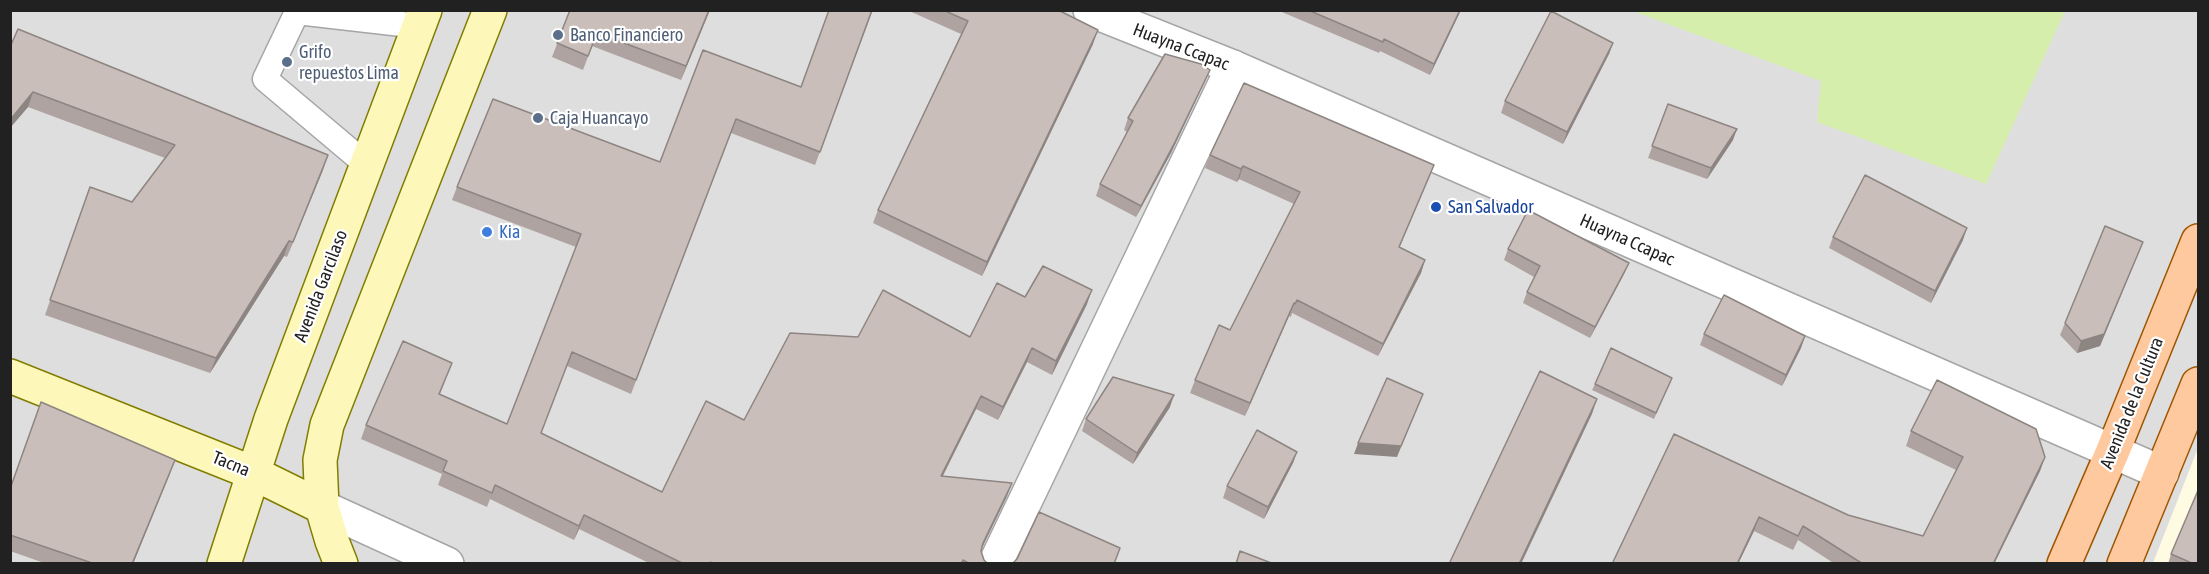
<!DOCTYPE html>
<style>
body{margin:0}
#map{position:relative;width:2209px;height:574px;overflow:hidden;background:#f2ede7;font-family:"Asap Condensed",sans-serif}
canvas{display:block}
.frame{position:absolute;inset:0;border:12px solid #212121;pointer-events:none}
</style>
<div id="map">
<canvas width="2209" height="574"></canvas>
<div class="frame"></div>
</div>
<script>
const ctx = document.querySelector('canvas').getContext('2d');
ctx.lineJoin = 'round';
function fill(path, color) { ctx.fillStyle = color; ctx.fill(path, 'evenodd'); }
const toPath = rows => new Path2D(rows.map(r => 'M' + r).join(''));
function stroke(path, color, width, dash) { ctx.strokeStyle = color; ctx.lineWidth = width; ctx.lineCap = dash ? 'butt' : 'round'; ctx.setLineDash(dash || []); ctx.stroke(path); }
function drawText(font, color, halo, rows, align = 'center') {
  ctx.font = font + ' "Asap Condensed",sans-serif'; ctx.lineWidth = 4.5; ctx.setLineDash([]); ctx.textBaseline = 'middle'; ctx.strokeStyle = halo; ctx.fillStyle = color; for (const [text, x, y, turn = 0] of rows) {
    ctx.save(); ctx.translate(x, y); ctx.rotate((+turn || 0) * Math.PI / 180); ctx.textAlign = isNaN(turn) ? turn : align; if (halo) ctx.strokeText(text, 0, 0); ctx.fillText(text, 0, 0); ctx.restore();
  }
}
fill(toPath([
 [11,11,2198,11,2198,563,11,563]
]), '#dfdede');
fill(toPath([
 [2198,448,2198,563,2153,563]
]), '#fffbe3');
fill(toPath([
 [1633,11,2065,11,1986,184,1817,122,1821,81]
]), '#d5eeab');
const service = toPath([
 [367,165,265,79,297,12,419,26]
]);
const pedestrian = toPath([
 [995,564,1233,67]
]);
const minor = toPath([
 [1090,10,1233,67,2162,473],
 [322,507,447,564]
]);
const secondary = toPath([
 [10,376,253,473,322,507],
 [224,564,271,419,425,10],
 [341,564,332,541,322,507,320,460,327,425,490,10]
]);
const primary = toPath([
 [2064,564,2112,453,2198,241],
 [2124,564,2198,384]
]);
stroke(service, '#a5a5a5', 27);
stroke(pedestrian, '#a5a5a5', 36);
stroke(minor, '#a5a5a5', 36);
stroke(secondary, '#807d00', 36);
stroke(primary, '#9e5500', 36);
stroke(service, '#fff', 24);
stroke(pedestrian, '#fff', 33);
stroke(minor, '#fff', 33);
stroke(secondary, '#fdf8ba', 33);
stroke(primary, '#ffc99f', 33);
fill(toPath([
 [570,10,710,10,681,80,592,46,583,70,552,57],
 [873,10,815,165,731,133,631,394,567,366,541,433,662,492,744,420,858,337,970,337,1025,297,1087,304,1052,375,1027,362,998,420,976,409,943,476,1012,483,1007,496,982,548,981,551,984,560,988,564,651,564,579,529,574,540,490,499,487,507,438,485,442,474,361,439,366,425,452,363,440,394,507,424,576,247,452,200,457,187,660,162,703,50,801,87],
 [907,10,1058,10,1093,44,982,276,873,223,878,210,961,34],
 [1277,10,1461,10,1430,75,1380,51,1379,53],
 [1613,43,1609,54,1563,144,1501,113,1505,101],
 [10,47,323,170,287,257,284,256,210,373,45,315,90,187,132,202,165,158,28,107,10,128],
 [1205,81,1171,153,1136,217,1096,196,1100,184,1127,132,1124,130,1128,118],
 [1668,104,1733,140,1707,179,1648,158],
 [1210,155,1434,165,1399,247,1425,260,1421,273,1378,356,1292,313,1291,317,1289,316,1245,416,1190,393,1195,380,1230,330,1294,204,1239,179,1237,182,1205,168],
 [1833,237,1963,240,1931,303,1829,248],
 [2143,242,2100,346,2077,353,2060,335,2065,323],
 [1508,249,1629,263,1624,274,1590,338,1523,303,1527,292,1534,277,1504,260],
 [1704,334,1805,336,1801,348,1782,386,1700,345],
 [1672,378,1654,419,1592,390,1595,384],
 [1170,407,1133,464,1082,431,1086,419],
 [1911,431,2045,457,2040,471,1994,564,1835,564,1798,540,1793,550,1754,531,1738,564,1612,564,1674,434,1848,515,1923,536,1956,470,1906,446],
 [1297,452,1293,463,1264,519,1223,498,1227,486],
 [170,474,133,564,47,564,10,551,10,489],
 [2171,554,2199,564,2168,564]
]), '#aea3a0');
fill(toPath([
 [709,10,710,10,681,80,686,66],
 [1460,10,1461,10,1430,75,1434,64],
 [1098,30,1093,44,982,276,987,262],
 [1613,43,1609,54,1563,144,1567,132],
 [1210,70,1205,81,1171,153,1136,217,1141,206],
 [33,92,28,107,10,128,10,120],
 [1737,129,1733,140,1707,179,1711,168],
 [328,155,323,170,287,257,293,242],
 [1434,165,1429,178,1394,260,1399,247],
 [1243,166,1239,179,1237,182,1241,169],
 [1967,228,1963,240,1931,303,1935,291],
 [289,241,284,256,210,373,216,358],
 [2143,242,2100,346,2077,353,2081,341],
 [1425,260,1421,273,1378,356,1383,344],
 [1629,263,1624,274,1590,338,1595,327],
 [1092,290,1087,304,1052,375,1056,361],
 [1294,303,1289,316,1245,416,1250,403],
 [1805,336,1801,348,1782,386,1786,375],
 [1032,348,1027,362,998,420,1003,407],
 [1423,394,1397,457,1354,454,1358,443],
 [1174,395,1170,407,1133,464,1137,453],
 [981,396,976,409,936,489,941,476],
 [1597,399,1592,414,1521,564,1519,564],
 [1297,452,1293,463,1264,519,1268,507],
 [2045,457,2040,471,1994,564,1993,564],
 [175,460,133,564,132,564],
 [1012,483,1007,496,978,556,983,543],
 [584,515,579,529,574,540,579,526],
 [1759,517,1754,531,1738,564,1737,564]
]), '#8d8582');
const building = toPath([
 [570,10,709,10,686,66,597,33,588,56,557,43,570,10],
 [829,10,872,10,820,152,736,119,636,380,572,352,541,433,662,492,706,401,744,420,790,333,858,337,883,290,970,337,997,283,1025,297,1043,266,1092,290,1056,361,1032,348,1003,407,981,396,941,476,1012,483,983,543,981,551,984,560,988,564,970,564,963,560,961,564,714,564,711,562,710,564,684,564,584,515,579,526,495,485,492,493,443,471,447,461,366,425,403,341,452,363,439,394,507,424,581,234,457,187,493,99,660,162,703,50,801,87,829,10],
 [943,10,1058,10,1098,30,987,262,878,210,968,21,943,10],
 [1308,10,1460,10,1434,64,1384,39,1383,42,1308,10],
 [1551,11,1613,43,1567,132,1505,101,1551,11],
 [18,29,328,155,293,242,289,241,216,358,50,300,90,187,132,202,175,145,33,92,10,120,10,47,18,29],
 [1165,54,1201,64,1210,70,1175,142,1141,206,1100,184,1133,121,1128,118,1165,54],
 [1244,83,1434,165,1399,247,1425,260,1383,344,1297,300,1295,304,1294,303,1250,403,1195,380,1219,325,1230,330,1300,192,1243,166,1241,169,1210,155,1244,83],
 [1668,104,1737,129,1711,168,1652,146,1668,104],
 [1865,175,1967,228,1935,291,1833,237,1865,175],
 [1528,210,1629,263,1595,327,1527,292,1540,266,1508,249,1528,210],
 [2105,226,2143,242,2104,334,2081,341,2065,323,2105,226],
 [1724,295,1805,336,1786,375,1704,334,1724,295],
 [1611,348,1672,378,1656,413,1595,384,1611,348],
 [1540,371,1597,399,1519,564,1449,564,1540,371],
 [1113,377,1174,395,1137,453,1086,419,1113,377],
 [1387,378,1423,394,1401,446,1358,443,1387,378],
 [1937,380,2036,429,2045,457,1993,564,1863,564,1803,526,1798,536,1759,517,1737,564,1612,564,1674,434,1848,515,1923,536,1963,457,1911,431,1937,380],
 [41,402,175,460,132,564,95,564,10,535,10,489,41,402],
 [1257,430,1297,452,1268,507,1227,486,1257,430],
 [2199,488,2199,564,2194,564,2171,554,2199,488],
 [1039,512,1120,548,1114,564,1012,564,1017,559,1039,512],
 [1240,551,1274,564,1236,564,1240,551]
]);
fill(building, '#cabeba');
stroke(building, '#8d8582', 1.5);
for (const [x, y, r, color] of [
 [558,35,6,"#5c6f8a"],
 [287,62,6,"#5c6f8a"],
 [538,118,6,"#5c6f8a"],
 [1436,207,6,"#1a4fb4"],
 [487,232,6,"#3f7fe0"]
]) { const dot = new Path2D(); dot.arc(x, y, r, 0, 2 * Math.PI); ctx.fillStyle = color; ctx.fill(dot); stroke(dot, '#fff', 2); }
drawText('18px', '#4e5e75', '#fff', [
 ["Banco Financiero",570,35],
 ["Grifo",299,52],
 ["repuestos Lima",299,73],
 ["Caja Huancayo",550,118]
], 'left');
drawText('18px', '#212121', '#fff', [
 ["Huayna Ccapac",1181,47,21],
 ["Huayna Ccapac",1627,240,24],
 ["Avenida Garcilaso",321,286,-69],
 ["Avenida de la Cultura",2132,403,-68],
 ["Tacna",231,464,22]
]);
drawText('18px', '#164399', '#fff', [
 ["San Salvador",1448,207]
], 'left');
drawText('18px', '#366cbe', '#fff', [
 ["Kia",499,232]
], 'left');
</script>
